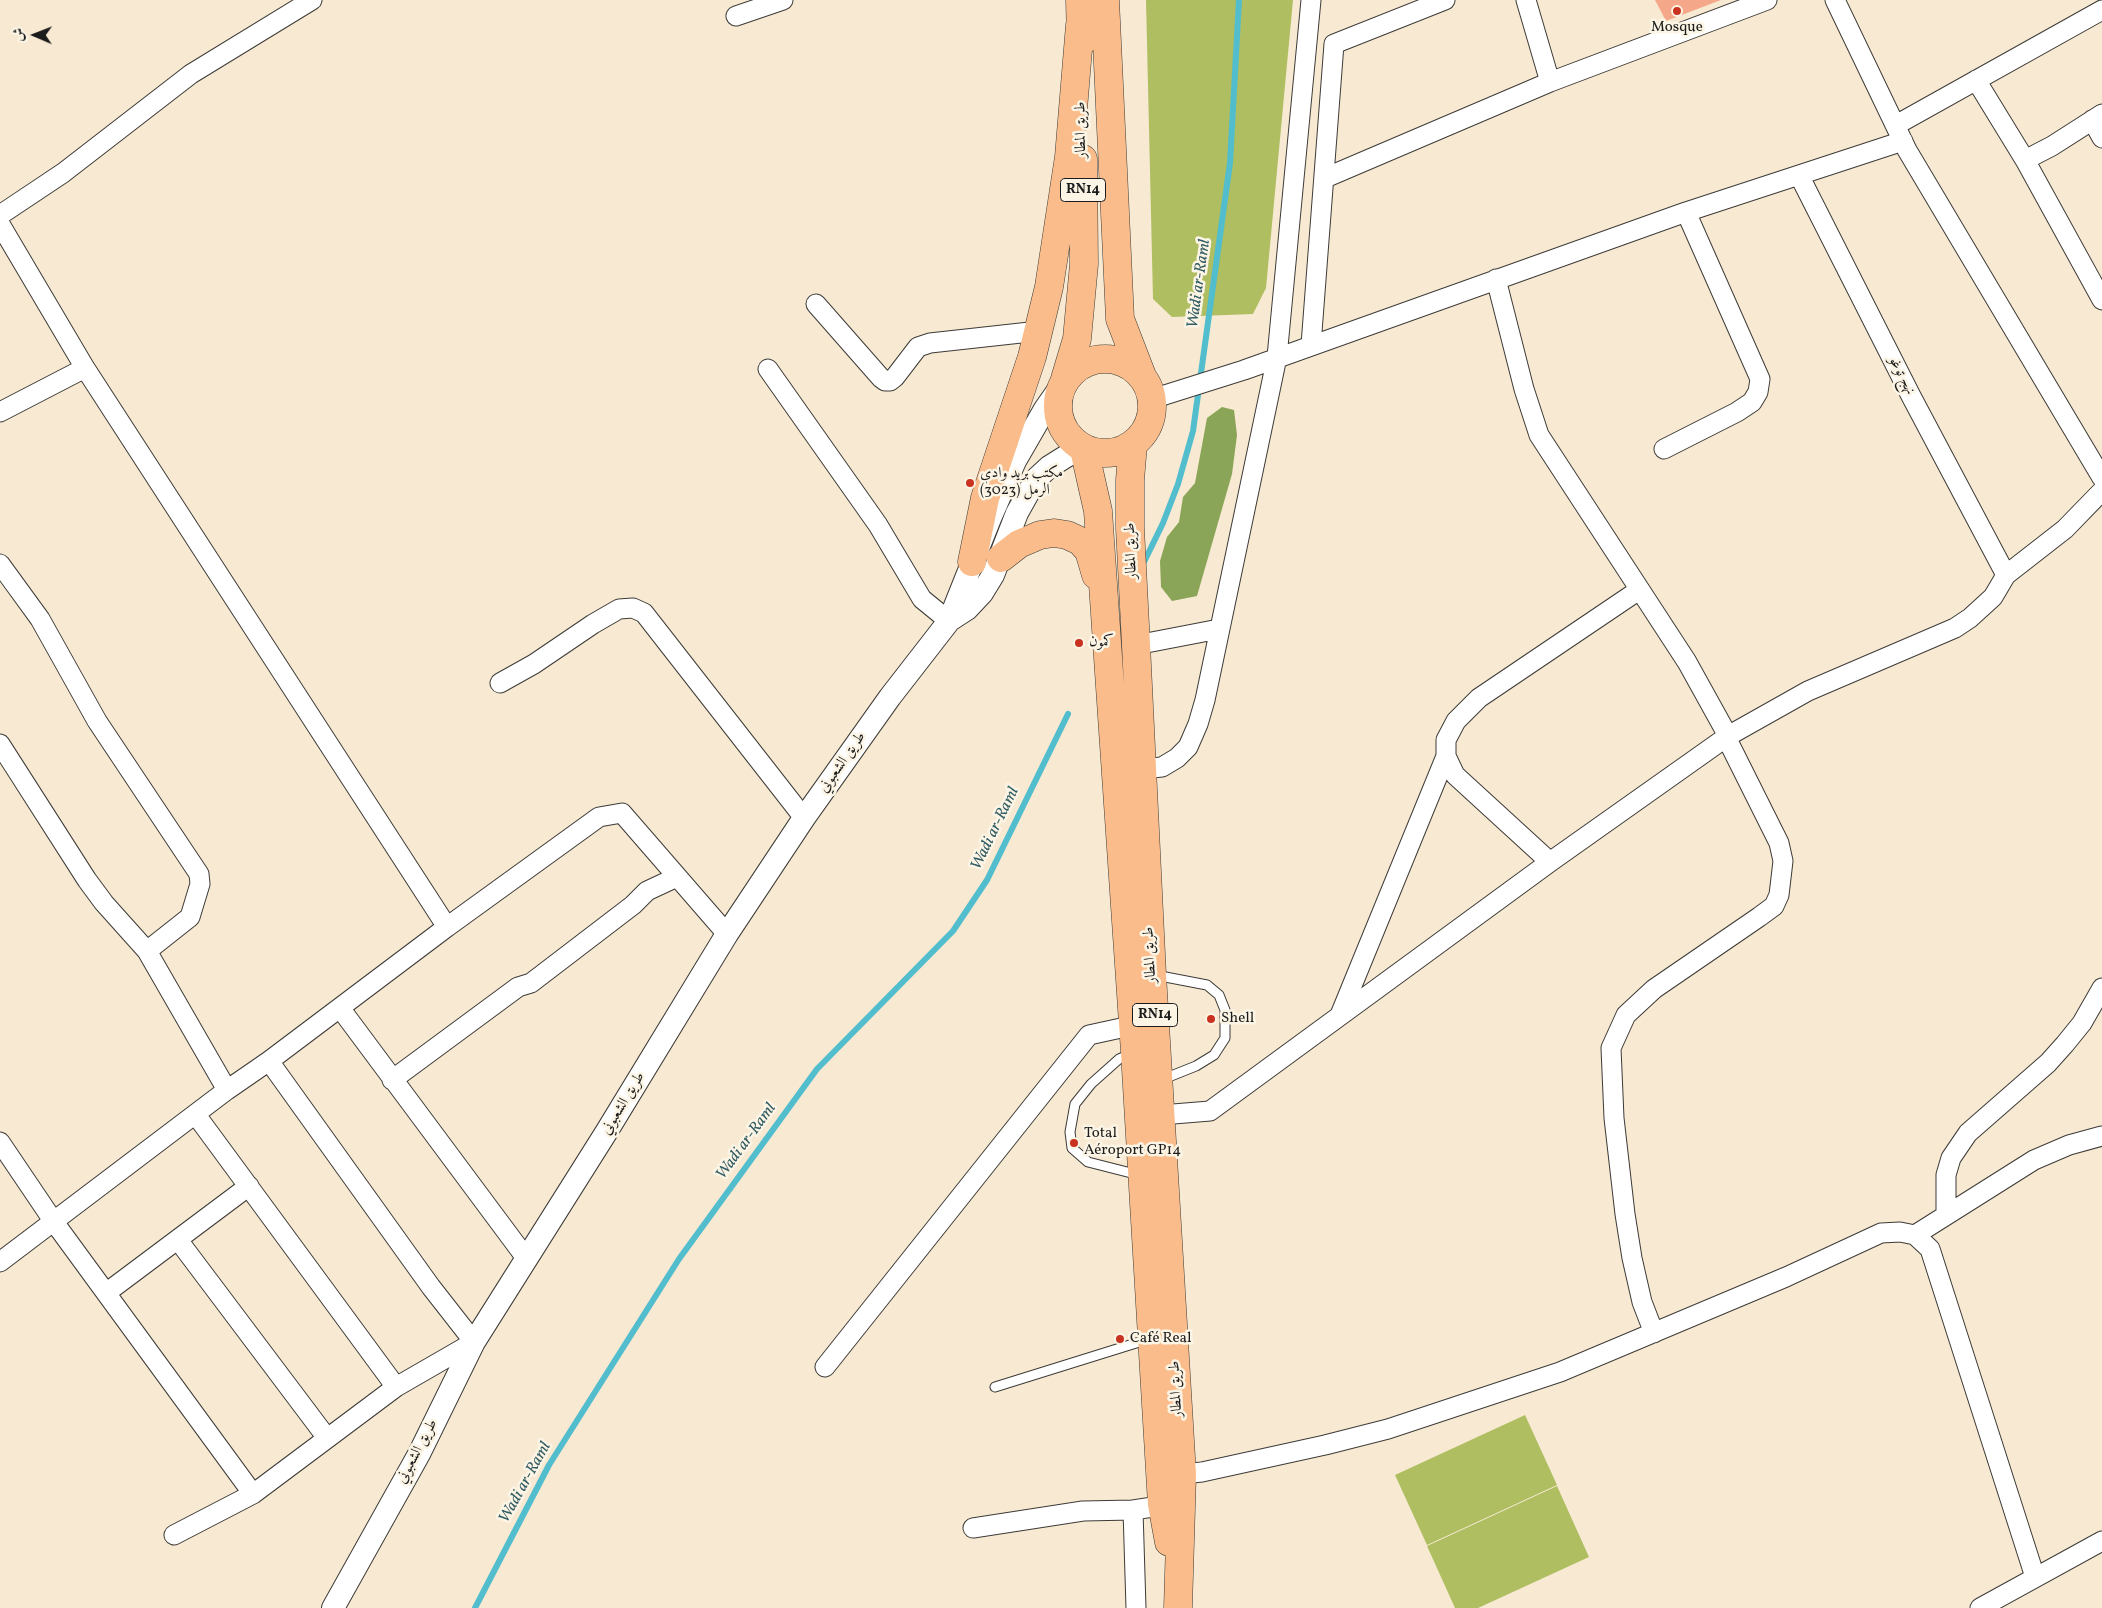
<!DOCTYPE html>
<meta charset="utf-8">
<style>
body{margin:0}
#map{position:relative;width:2102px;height:1608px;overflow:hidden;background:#f8e9d2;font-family:Vollkorn,Amiri,serif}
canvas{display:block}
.north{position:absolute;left:10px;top:10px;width:50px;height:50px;-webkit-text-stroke:4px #fcf5e5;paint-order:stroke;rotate:271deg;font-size:14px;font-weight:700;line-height:20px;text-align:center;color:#1c1c1c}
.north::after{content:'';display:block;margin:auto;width:18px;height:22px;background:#1c1c1c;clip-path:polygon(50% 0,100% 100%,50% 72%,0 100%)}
</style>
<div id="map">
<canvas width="2102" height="1608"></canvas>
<div class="north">ش</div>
</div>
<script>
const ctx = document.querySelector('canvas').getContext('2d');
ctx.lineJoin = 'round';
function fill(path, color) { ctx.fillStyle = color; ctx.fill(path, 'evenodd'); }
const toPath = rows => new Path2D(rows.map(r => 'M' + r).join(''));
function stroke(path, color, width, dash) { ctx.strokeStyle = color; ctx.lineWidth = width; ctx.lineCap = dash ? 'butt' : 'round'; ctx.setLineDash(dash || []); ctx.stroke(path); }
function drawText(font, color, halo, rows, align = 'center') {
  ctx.font = font + ' Vollkorn,Amiri,serif'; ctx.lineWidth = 5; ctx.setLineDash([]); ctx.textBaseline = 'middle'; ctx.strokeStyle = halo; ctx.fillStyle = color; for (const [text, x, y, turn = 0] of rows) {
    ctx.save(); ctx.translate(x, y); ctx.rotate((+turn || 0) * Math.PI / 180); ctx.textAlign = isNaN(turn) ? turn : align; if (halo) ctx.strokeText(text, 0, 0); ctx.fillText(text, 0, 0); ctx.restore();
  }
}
fill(toPath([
 [1146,0,1293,0,1266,288,1253,314,1172,317,1153,299],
 [1525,1415,1557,1485,1427,1545,1395,1475],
 [1557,1486,1589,1557,1478,1608,1455,1608,1427,1546]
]), '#aebe61');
fill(toPath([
 [1222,407,1234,410,1237,435,1232,474,1197,596,1172,601,1161,587,1160,561,1167,537,1179,522,1183,497,1195,483,1207,418]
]), '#8aa557');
stroke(toPath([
 [1144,562,1163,523,1178,484,1193,431,1230,163,1239,0],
 [475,1608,549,1465,679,1259,817,1069,953,931,987,880,1068,714]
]), '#52bdcd', 6);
fill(toPath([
 [1655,0,1721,0,1666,21]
]), '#f4a889');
const service = toPath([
 [1155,975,1207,985,1219,995,1225,1010,1225,1038,1214,1055,1196,1066,1161,1080],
 [1132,1053,1119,1059,1091,1084,1075,1104,1070,1132,1072,1148,1088,1162,1139,1175],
 [995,1387,1149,1339]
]);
const minor = toPath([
 [1526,0,1550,82],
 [1835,0,1907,150,2102,478],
 [736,16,783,0],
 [1976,80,2025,160],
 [2102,114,2052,146,2025,160,2102,300],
 [2092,120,2102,138],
 [1896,125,2102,10],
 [1799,175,1911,396,2006,575],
 [1325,178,1550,82,1767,0],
 [0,215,63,173,191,74,312,0],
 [0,224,85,368,447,927,269,1061,227,1090,0,1262],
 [816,304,881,378,885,381,890,381,895,377,918,347,930,343,1039,331],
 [1311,345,1334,44,1445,0],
 [768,369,878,525,922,599,949,621],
 [1152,399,1244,370,1686,212,1903,141],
 [0,412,85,368],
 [1664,449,1737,412,1752,402,1758,392,1760,379,1686,212],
 [0,564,40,619,97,721,199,874,200,884,190,917,147,951],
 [1136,645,1219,629],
 [500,683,534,664,593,624,619,609,633,608,644,613,804,818],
 [1728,736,1808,691,1955,628,1970,618,1993,597,2006,575,2065,529,2102,491],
 [0,744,87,880,104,903,147,951,227,1090],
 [1142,769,1162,767,1177,758,1188,747,1198,724,1205,700,1277,357,1311,0],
 [1550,862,1455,775,1446,756,1446,740,1456,721,1479,698,1639,590],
 [447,927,599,817,622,813,727,934],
 [340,1008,526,1258],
 [1340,1015,1446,756],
 [392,1080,518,987,531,983,633,905,647,891,677,877],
 [196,1115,396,1387],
 [1161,1115,1210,1111,1550,862,1728,736,1687,662,1539,435,1524,389,1496,279],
 [0,1142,54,1222,253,1494,174,1535],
 [1946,1214,1946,1175,1951,1158,1968,1133,2048,1063,2065,1044,2082,1023,2102,988],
 [1915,1235,2034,1160,2069,1145,2102,1136],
 [178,1240,327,1438],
 [106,1293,249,1186],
 [1654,1333,1642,1302,1632,1258,1625,1214,1614,1118,1611,1048,1626,1015,1654,989,1759,917,1774,906,1779,895,1783,861,1779,843,1726,737],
 [825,1367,1089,1035,1144,1023],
 [1182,1474,1202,1472,1325,1445,1388,1429,1560,1372,1786,1277,1881,1233,1900,1232,1915,1235,1930,1249,2035,1577],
 [253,1494,396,1387,474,1342,431,1287,269,1061],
 [973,1528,1083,1511,1133,1510],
 [1136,1608,1133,1510,1173,1504],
 [1980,1608,2102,1541]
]);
const tertiary = toPath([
 [950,620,967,609,982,593,993,575,1017,513,1036,479,1049,467,1081,447],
 [333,1608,419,1454,474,1342,607,1131,727,934,804,818,890,697,949,621,991,516,1015,461,1045,409,1061,386]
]);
const primary = toPath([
 [1080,0,1081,43],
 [1105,0,1120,319,1142,376],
 '1058 406a47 47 0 1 1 94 0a47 47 0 1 1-94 0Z',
 [1065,379,1077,339,1084,264,1083,159],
 [1133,444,1130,480,1130,528,1136,645,1152,975,1182,1474,1178,1608],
 [1084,449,1098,511,1135,1052,1162,1504,1169,1542],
 [1001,558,1019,544,1040,535,1054,533,1067,535,1080,541,1089,551,1096,575],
 [972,562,985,498,1032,357,1049,287,1069,157,1080,25]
]);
stroke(service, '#3d3b37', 11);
stroke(minor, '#3d3b37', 21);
stroke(tertiary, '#3d3b37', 24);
stroke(primary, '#3d3b37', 29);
stroke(service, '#fff', 9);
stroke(minor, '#fff', 19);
stroke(tertiary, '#fff', 22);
stroke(primary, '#f9bc8a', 28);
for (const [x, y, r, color] of [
 [1677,11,5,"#c8321e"],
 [970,483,5,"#c8321e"],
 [1079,643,5,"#c8321e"],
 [1211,1019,5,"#c8321e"],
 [1074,1143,5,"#c8321e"],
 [1120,1339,5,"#c8321e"]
]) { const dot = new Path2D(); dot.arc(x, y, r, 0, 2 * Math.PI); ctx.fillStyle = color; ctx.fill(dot); stroke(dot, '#fcf5e5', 2); }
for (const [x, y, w] of [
 [1083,190,45],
 [1155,1015,45]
]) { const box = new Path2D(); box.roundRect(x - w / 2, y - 11.5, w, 23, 4); ctx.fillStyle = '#fcf5e5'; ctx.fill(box); stroke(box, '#1c1c1c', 1); }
drawText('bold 14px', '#1c1c1c', null, [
 ["RN14",1083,190],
 ["RN14",1155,1015]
]);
drawText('15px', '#1c1c1c', '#fcf5e5', [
 ["Mosque",1677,28,"center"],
 ["مكتب بريد وادي",980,474],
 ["الرمل (3023)",980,491],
 ["كمون",1089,643],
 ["Shell",1221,1019],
 ["Total",1084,1134],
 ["Aéroport GP14",1084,1151],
 ["Café Real",1130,1339]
], 'left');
drawText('15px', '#1c1c1c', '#fcf5e5', [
 ["طريق المطار",1082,130,-91],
 ["نهج توغو",1901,376,63],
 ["طريق المطار",1132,551,-92],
 ["طريق الشعبوني",843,763,-55],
 ["طريق المطار",1151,955,-93],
 ["طريق الشعبوني",624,1104,-59],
 ["طريق المطار",1177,1389,-93],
 ["طريق الشعبوني",418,1452,-62]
]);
drawText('italic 16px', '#325c63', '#fcf5e5', [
 ["Wadi ar-Raml",1200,284,-82],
 ["Wadi ar-Raml",996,829,-64],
 ["Wadi ar-Raml",747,1142,-54],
 ["Wadi ar-Raml",526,1483,-61]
]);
</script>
